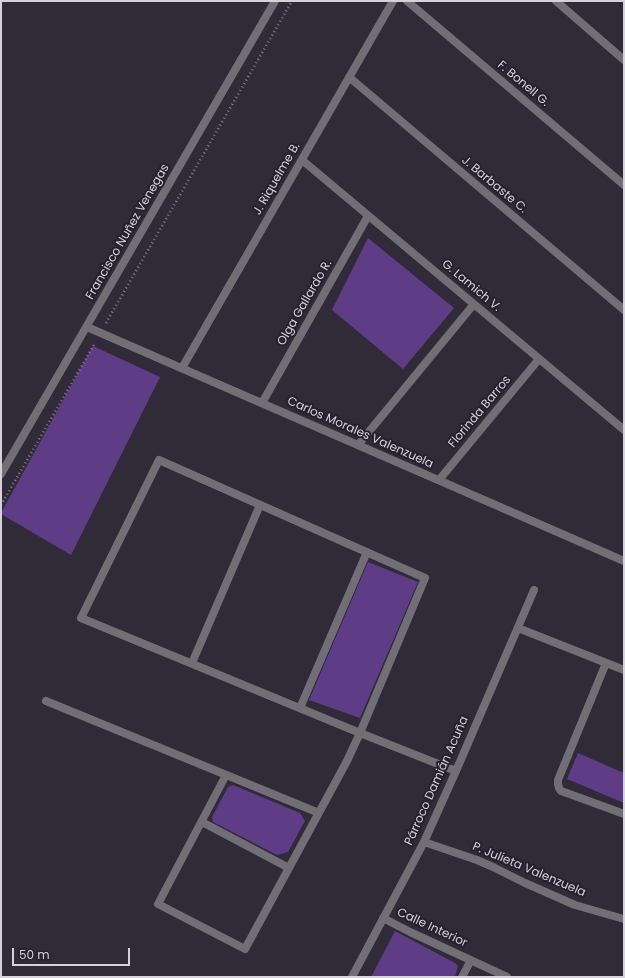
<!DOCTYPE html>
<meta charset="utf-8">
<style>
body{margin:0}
#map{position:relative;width:625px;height:978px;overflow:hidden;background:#302a39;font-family:Poppins,sans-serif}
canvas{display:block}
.frame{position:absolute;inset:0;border:2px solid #d6d2dc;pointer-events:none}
.scale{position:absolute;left:12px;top:948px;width:118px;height:18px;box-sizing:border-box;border:2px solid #d6d2dc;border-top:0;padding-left:5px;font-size:12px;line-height:14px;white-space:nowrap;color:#d6d2dc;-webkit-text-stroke:3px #26202f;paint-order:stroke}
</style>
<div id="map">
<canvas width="625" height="978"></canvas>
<div class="frame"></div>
<div class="scale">50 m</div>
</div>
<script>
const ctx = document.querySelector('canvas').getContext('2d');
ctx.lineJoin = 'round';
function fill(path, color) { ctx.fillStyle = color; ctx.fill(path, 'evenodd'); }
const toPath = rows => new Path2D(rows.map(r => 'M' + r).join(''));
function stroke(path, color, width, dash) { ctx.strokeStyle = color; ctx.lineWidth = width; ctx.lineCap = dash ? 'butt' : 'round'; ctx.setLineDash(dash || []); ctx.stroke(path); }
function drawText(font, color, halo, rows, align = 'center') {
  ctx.font = font + ' Poppins,sans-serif'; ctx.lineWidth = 4; ctx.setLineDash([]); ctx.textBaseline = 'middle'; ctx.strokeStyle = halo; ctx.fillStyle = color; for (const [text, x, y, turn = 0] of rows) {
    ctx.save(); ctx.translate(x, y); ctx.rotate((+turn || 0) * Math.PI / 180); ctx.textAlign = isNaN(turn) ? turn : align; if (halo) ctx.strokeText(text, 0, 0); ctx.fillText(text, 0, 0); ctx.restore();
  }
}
fill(toPath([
 [368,238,454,308,403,369,332,310],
 [93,346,160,377,71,555,1,514,1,513],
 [368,562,418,582,360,718,309,700],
 [578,753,624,773,624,803,567,779],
 [233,785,300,813,305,821,288,852,277,855,213,822,212,817,228,787],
 [395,931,455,963,458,966,455,977,371,977]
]), '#5f3d86');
stroke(toPath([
 [106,323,292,1],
 [1,505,95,343]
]), '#86818d', 2.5, [1, 3]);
stroke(toPath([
 [407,1,624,185],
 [556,1,624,60],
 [349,77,624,310],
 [302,160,624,430],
 [87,327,624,561],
 [182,368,393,1],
 [262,403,368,216],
 [358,445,474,304],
 [1,474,275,1],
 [439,480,539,359],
 [518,628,624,670],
 [192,663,260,505],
 [606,663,558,780,558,784,559,788,561,791,564,792,624,814],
 [46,701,319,813],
 [300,708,367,552],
 [226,775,158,904,245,949,347,761,360,733,425,578,159,460,81,618,360,733,456,771],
 [202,822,289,868],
 [424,842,477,860,493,867,525,883,575,905,624,919],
 [383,918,410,932,507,977],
 [352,977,424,842,456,771,534,590],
 [462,977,471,960]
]), '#716e76', 8);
drawText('12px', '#d6d2dc', '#26202f', [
 ["F. Bonell G.",523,84,40],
 ["J. Riquelme B.",277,179,-60],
 ["J. Barbaste C.",494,185,40],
 ["Francisco Nuñez Venegas",128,232,-60],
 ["G. Lamich V.",471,286,40],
 ["Olga Gallardo R.",305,303,-60],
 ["Florinda Barros",480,412,-50],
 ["Carlos Morales Valenzuela",360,433,24],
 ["Párroco Damián Acuña",437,781,-66],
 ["P. Julieta Valenzuela",529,870,23],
 ["Calle Interior",432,928,25]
]);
</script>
